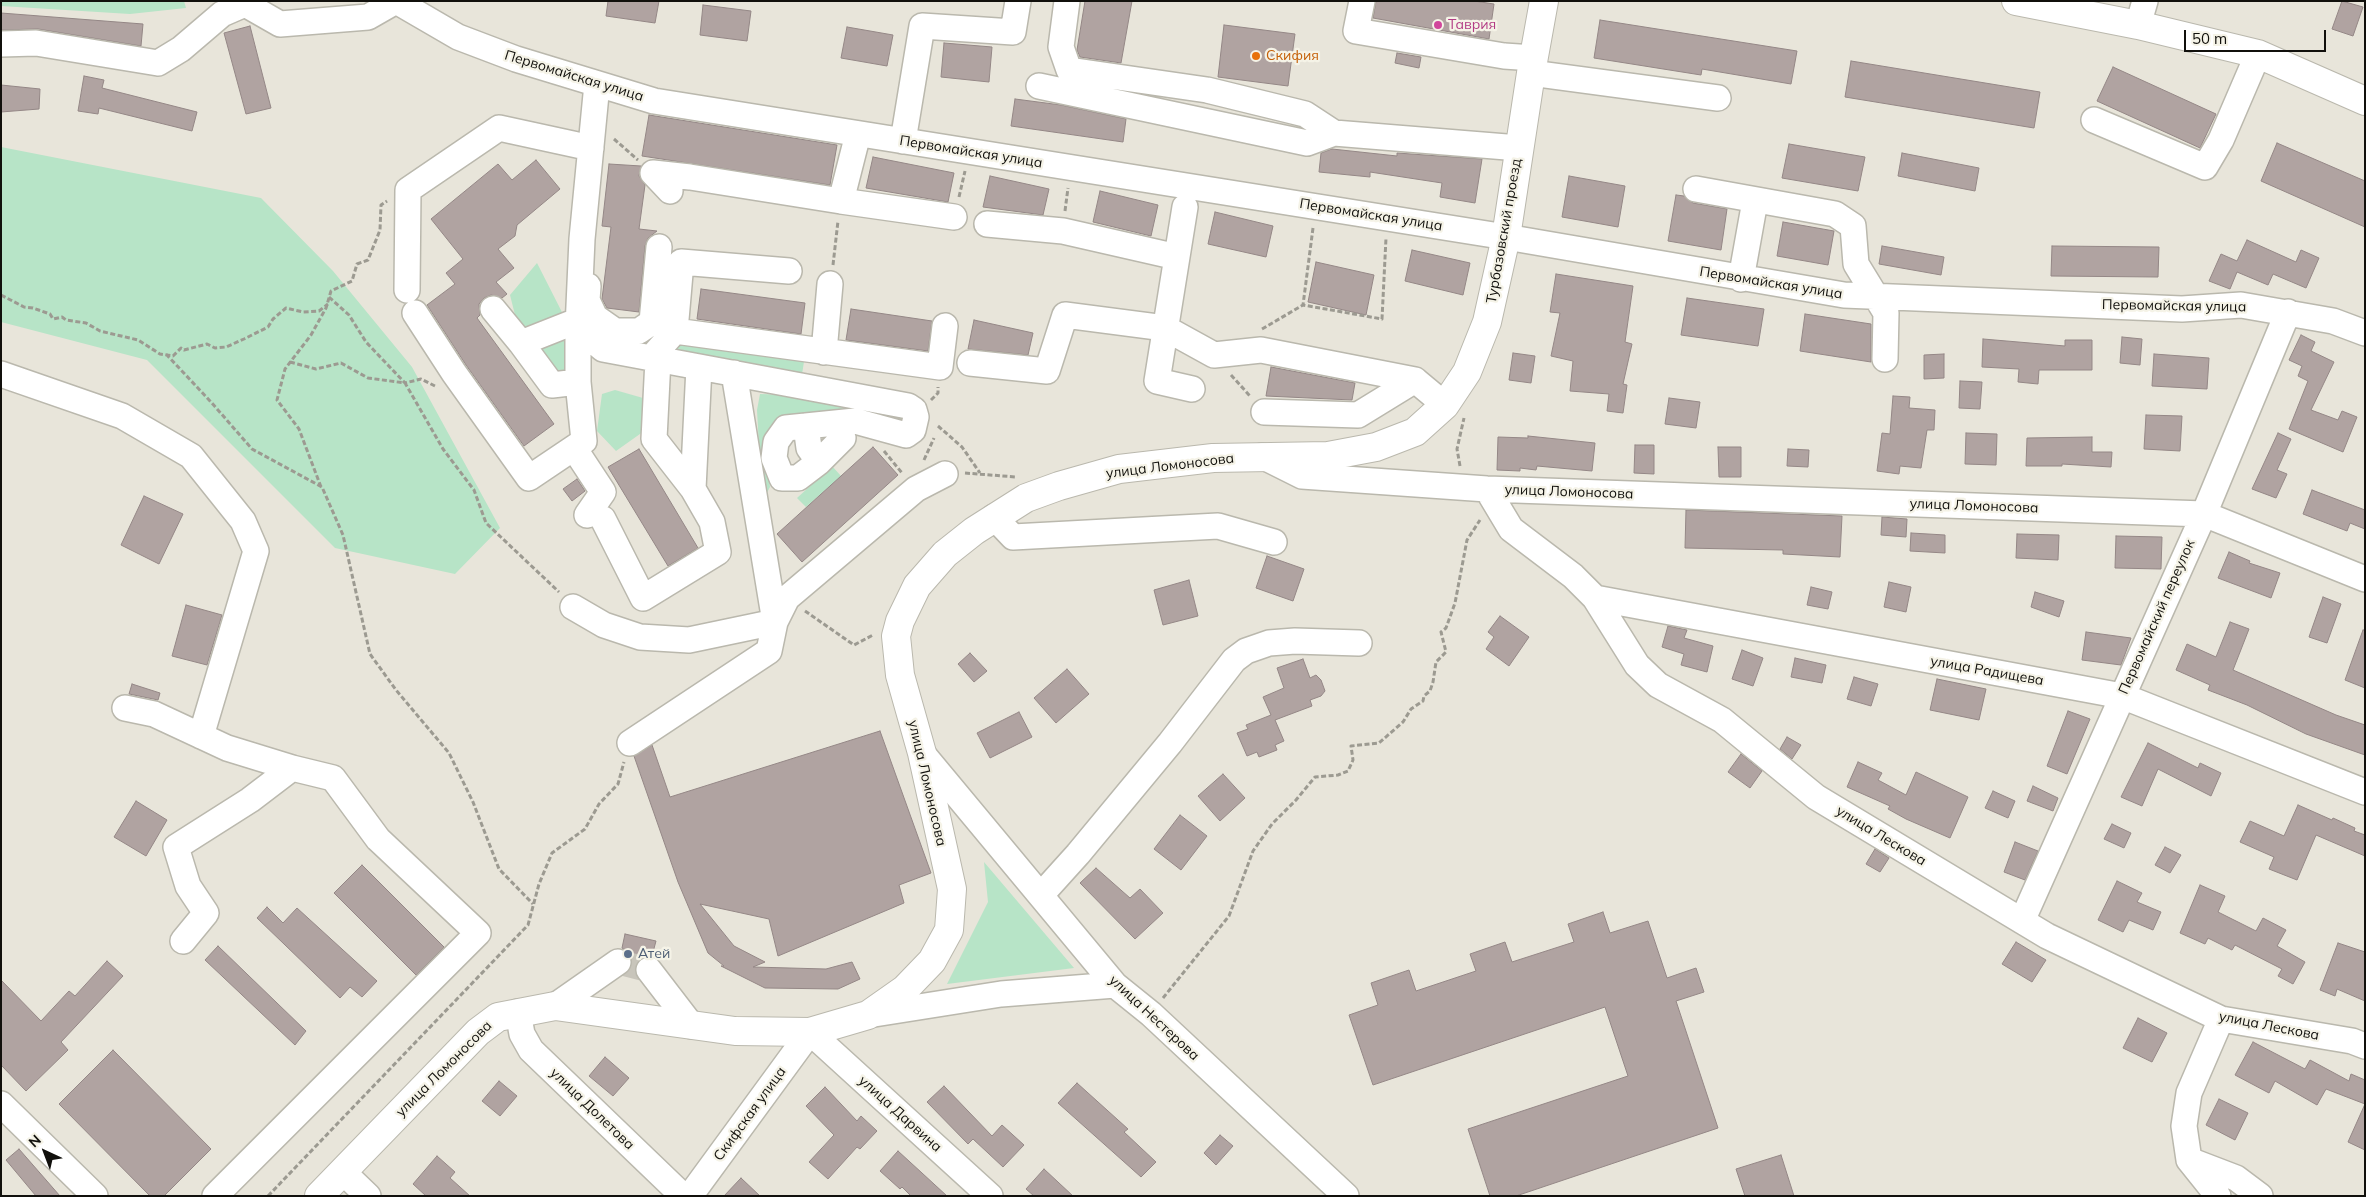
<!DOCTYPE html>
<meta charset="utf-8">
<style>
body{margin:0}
#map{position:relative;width:2366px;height:1197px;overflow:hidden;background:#e8e5da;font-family:Mulish,sans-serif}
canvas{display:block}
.frame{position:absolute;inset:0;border:2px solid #11100c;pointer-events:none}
.north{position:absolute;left:20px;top:1127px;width:50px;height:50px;-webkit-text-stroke:4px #f5f3e7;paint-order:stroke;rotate:317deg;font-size:14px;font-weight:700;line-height:20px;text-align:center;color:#11100c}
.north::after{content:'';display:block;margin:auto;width:18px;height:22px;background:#11100c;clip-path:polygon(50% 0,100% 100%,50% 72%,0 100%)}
.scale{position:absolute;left:2184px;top:30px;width:142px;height:22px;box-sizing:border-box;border:2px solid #11100c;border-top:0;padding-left:6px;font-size:15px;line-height:18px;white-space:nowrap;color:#11100c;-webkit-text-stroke:4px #f5f3e7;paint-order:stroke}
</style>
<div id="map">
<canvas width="2366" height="1197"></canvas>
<div class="frame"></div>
<div class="north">N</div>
<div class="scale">50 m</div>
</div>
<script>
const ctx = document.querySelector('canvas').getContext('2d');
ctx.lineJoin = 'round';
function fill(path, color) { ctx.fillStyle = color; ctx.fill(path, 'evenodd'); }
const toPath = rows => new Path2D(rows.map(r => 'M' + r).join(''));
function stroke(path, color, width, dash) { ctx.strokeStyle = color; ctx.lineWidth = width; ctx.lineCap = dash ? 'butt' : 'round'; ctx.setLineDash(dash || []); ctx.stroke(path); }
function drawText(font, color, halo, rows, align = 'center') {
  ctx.font = font + ' Mulish,sans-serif'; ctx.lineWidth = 4.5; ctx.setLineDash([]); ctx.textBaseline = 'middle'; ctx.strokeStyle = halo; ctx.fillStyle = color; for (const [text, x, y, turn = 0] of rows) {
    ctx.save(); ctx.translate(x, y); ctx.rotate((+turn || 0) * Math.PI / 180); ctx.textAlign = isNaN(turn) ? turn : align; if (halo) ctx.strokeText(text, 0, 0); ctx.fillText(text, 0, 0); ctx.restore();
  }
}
fill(toPath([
 [1,1,184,1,186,8,130,14,1,6],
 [1,147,261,198,333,271,412,367,500,528,455,574,335,548,147,360,1,322],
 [537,263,566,320,520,335,510,295],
 [570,332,574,366,563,380,530,346],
 [676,342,805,355,801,381,668,350],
 [615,390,643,398,647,429,616,451,597,431,602,394],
 [760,394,791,395,891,407,909,423,803,419,767,461,770,487,762,502,757,410],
 [832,466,841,476,806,507,797,498],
 [984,862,1074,968,947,984,988,902]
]), '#b7e4c7');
const building = toPath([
 [608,1,659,1,655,23,606,16,608,1],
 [1085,1,1132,1,1121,63,1080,57,1077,50,1085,1],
 [1376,1,1474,1,1494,4,1489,39,1373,18,1376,1],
 [2342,1,2363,7,2353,36,2332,29,2342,1],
 [703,5,751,11,747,41,700,35,703,5],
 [1,13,143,24,141,46,38,29,1,30,1,13],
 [1600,20,1797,51,1791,84,1702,69,1701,75,1594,58,1600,20],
 [1224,25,1295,34,1288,86,1218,77,1224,25],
 [250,26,271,108,246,114,224,33,250,26],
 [847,27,893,35,887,66,841,58,847,27],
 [944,43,992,47,989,82,941,77,944,43],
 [1397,53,1421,57,1419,68,1395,63,1397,53],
 [1851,61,2040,92,2034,128,1845,97,1851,61],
 [2113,67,2216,114,2200,148,2097,101,2113,67],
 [84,76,104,80,102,88,197,112,192,131,99,108,98,114,78,111,84,76],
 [1,85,40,89,39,109,1,112,1,85],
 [1015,99,1061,105,1126,119,1123,142,1011,126,1015,99],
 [649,115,837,145,830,185,642,156,649,115],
 [2277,143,2365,181,2365,227,2261,181,2277,143],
 [1789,144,1865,157,1858,191,1782,178,1789,144],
 [1332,149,1397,156,1397,153,1482,159,1475,203,1440,197,1442,183,1370,172,1370,177,1319,172,1321,153,1332,149],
 [1902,153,1979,168,1975,191,1898,176,1902,153],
 [873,157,954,173,948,202,866,188,873,157],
 [536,160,560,189,517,225,515,236,498,249,514,268,496,282,507,294,502,298,491,295,484,298,479,304,480,315,477,318,554,424,524,446,466,365,427,305,455,284,446,273,463,259,431,219,498,164,512,180,536,160],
 [609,164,641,166,639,176,645,185,639,229,657,231,648,238,645,246,639,312,607,308,602,299,611,227,602,226,609,164],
 [990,176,1049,189,1043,215,983,207,990,176],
 [1569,176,1625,186,1618,227,1562,217,1569,176],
 [1100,191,1158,205,1151,236,1093,222,1100,191],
 [1676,195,1684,196,1693,203,1727,209,1721,250,1668,241,1676,195],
 [1215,212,1273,226,1266,257,1208,244,1215,212],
 [1783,222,1834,231,1828,265,1777,256,1783,222],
 [2247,240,2296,262,2301,250,2319,258,2306,288,2273,274,2268,285,2237,272,2230,289,2209,281,2221,254,2237,261,2247,240],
 [1882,246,1944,257,1941,275,1879,264,1882,246],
 [2052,246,2159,247,2158,277,2051,276,2052,246],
 [1412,250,1470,263,1463,295,1405,281,1412,250],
 [1316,262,1374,275,1366,315,1308,302,1316,262],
 [1556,274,1633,286,1625,342,1632,344,1623,384,1627,385,1623,413,1607,411,1609,394,1570,391,1573,361,1551,356,1560,313,1550,312,1556,274],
 [701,289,805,303,801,334,697,319,701,289],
 [1687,298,1764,309,1758,346,1681,335,1687,298],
 [851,309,932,321,928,351,846,340,851,309],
 [1805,314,1871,324,1871,362,1800,351,1805,314],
 [974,320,1033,333,1028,355,968,349,974,320],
 [2301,335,2315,342,2311,351,2334,362,2311,410,2338,420,2342,411,2357,417,2343,452,2289,429,2308,381,2298,376,2302,366,2289,360,2301,335],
 [2122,337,2142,339,2140,365,2120,363,2122,337],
 [1983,339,2065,346,2065,340,2092,340,2092,370,2039,370,2038,384,2018,382,2019,369,1982,367,1983,339],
 [1513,353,1535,356,1531,383,1509,380,1513,353],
 [1944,354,1944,378,1924,379,1924,355,1944,354],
 [2154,354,2209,358,2207,389,2152,386,2154,354],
 [1271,367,1355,383,1352,400,1266,396,1271,367],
 [1960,381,1982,382,1980,409,1959,408,1960,381],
 [1893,396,1910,397,1909,408,1935,410,1934,430,1927,430,1921,468,1900,466,1899,474,1877,471,1882,433,1890,434,1893,396],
 [1669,398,1700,402,1696,428,1665,424,1669,398],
 [2146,415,2182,416,2180,451,2144,449,2146,415],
 [1966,433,1997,434,1996,465,1965,464,1966,433],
 [2278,433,2291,439,2277,470,2287,474,2276,498,2252,489,2278,433],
 [1528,436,1595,443,1592,471,1537,466,1536,470,1520,468,1520,471,1497,470,1498,437,1528,438,1528,436],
 [2092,437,2092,452,2112,452,2111,467,2062,464,2062,466,2026,466,2027,438,2092,437],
 [1635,445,1654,445,1654,474,1634,473,1635,445],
 [873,447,898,475,802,562,777,534,873,447],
 [1718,447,1741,447,1741,477,1719,477,1718,447],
 [639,449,698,548,668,566,608,467,639,449],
 [1788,449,1809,450,1808,467,1787,466,1788,449],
 [577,479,585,491,572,501,563,489,577,479],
 [2312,490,2365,510,2365,529,2350,523,2347,531,2303,514,2312,490],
 [144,496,183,514,159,564,121,545,144,496],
 [1686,510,1842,516,1840,557,1783,554,1783,550,1685,548,1686,510],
 [1882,517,1907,519,1906,537,1881,535,1882,517],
 [1911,533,1945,535,1945,553,1910,551,1911,533],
 [2017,534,2059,535,2058,560,2016,558,2017,534],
 [2116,536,2162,537,2161,569,2115,568,2116,536],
 [2229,552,2250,561,2249,563,2280,573,2271,598,2218,578,2229,552],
 [1267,556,1304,569,1293,601,1256,588,1267,556],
 [1189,580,1198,616,1163,625,1154,590,1189,580],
 [1889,582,1911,587,1906,612,1884,607,1889,582],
 [1811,587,1832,592,1828,609,1807,605,1811,587],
 [2035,592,2064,601,2059,617,2031,607,2035,592],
 [2323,597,2341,604,2327,643,2309,637,2323,597],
 [186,605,222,615,207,665,172,656,186,605],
 [1500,616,1529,637,1509,666,1486,649,1494,637,1488,632,1500,616],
 [2230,622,2249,629,2233,670,2336,715,2365,725,2365,755,2306,734,2247,705,2208,690,2210,685,2176,670,2187,644,2216,657,2230,622],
 [1668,626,1687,630,1684,638,1713,646,1707,672,1681,665,1684,654,1662,647,1668,626],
 [2363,630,2365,630,2365,688,2345,680,2363,630],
 [2086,632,2131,638,2121,665,2082,660,2086,632],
 [1742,650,1763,658,1753,686,1732,679,1742,650],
 [970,653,987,671,974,682,958,664,970,653],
 [1795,658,1826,665,1822,683,1791,677,1795,658],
 [1303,659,1310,678,1316,675,1321,680,1325,691,1321,696,1310,700,1312,706,1275,720,1284,741,1275,745,1277,750,1259,757,1257,752,1247,756,1237,733,1248,729,1246,725,1271,715,1263,697,1284,688,1277,668,1303,659],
 [1067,669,1089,694,1056,723,1034,698,1067,669],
 [1854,677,1878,684,1871,706,1847,699,1854,677],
 [1937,679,1986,689,1979,720,1930,710,1937,679],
 [132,684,160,693,158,700,129,694,132,684],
 [2068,711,2090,719,2067,774,2047,766,2068,711],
 [1019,712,1032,737,990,758,977,733,1019,712],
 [880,731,931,873,899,885,904,903,778,956,769,919,700,904,734,946,765,962,753,967,826,969,852,962,860,979,838,989,765,988,721,966,724,966,708,953,678,882,634,756,652,745,670,797,880,731],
 [1787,737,1801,745,1792,759,1780,749,1787,737],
 [2148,743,2198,768,2200,763,2221,773,2211,796,2158,769,2142,806,2121,797,2148,743],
 [1741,754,1762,771,1750,788,1728,772,1741,754],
 [1858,762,1882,773,1878,780,1906,795,1916,772,1968,797,1950,838,1906,819,1888,809,1890,806,1847,787,1858,762],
 [1223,774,1245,798,1220,821,1198,796,1223,774],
 [2033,786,2058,798,2053,811,2027,801,2033,786],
 [1993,791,2015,801,2008,818,1985,808,1993,791],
 [136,801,167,820,146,856,114,837,136,801],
 [2298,805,2332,820,2333,818,2355,828,2354,831,2365,835,2365,856,2316,835,2297,880,2269,869,2274,857,2240,842,2250,821,2284,836,2298,805],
 [1180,815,1207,836,1181,870,1154,849,1180,815],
 [2112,824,2131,833,2124,848,2104,839,2112,824],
 [2015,842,2038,851,2025,880,2004,872,2015,842],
 [2165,847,2181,855,2170,873,2155,865,2165,847],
 [1875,849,1889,858,1880,872,1866,864,1875,849],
 [362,865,444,947,416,975,334,893,362,865],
 [1096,868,1130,898,1140,889,1163,913,1135,939,1080,883,1096,868],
 [2117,881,2142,893,2137,902,2161,912,2153,930,2129,920,2123,932,2098,920,2117,881],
 [2200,885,2225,896,2218,912,2256,931,2263,918,2286,930,2277,946,2305,962,2293,984,2278,976,2282,969,2235,945,2232,950,2208,938,2205,944,2180,933,2200,885],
 [267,907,283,923,297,908,377,981,362,997,350,987,340,998,257,918,267,907],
 [1603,912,1610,933,1648,921,1667,978,1696,968,1704,992,1676,1001,1718,1128,1516,1196,1490,1196,1468,1129,1628,1076,1605,1007,1373,1085,1349,1015,1378,1005,1371,983,1409,970,1416,991,1476,971,1470,954,1505,942,1512,962,1574,942,1568,924,1603,912],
 [625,934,656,941,652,956,641,958,636,964,636,976,626,974,632,961,629,953,622,948,625,934],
 [2016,942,2046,960,2032,982,2002,964,2016,942],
 [2338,943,2365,952,2365,1001,2337,989,2335,996,2320,990,2338,943],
 [218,946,306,1031,295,1045,205,960,218,946],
 [107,961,123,976,61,1042,68,1050,26,1091,1,1065,1,980,41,1021,69,991,75,996,107,961],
 [2138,1018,2167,1033,2152,1062,2123,1048,2138,1018],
 [2253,1042,2305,1069,2310,1060,2349,1081,2351,1074,2365,1080,2365,1150,2348,1142,2365,1104,2326,1089,2317,1105,2275,1081,2269,1093,2235,1075,2253,1042],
 [113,1050,211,1149,164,1196,150,1196,59,1104,113,1050],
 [605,1057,629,1078,613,1096,589,1076,605,1057],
 [499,1081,517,1096,500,1116,482,1101,499,1081],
 [1077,1083,1128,1129,1124,1132,1156,1162,1141,1177,1058,1103,1077,1083],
 [944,1086,992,1136,1002,1125,1024,1145,1003,1167,973,1139,968,1144,927,1102,944,1086],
 [825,1087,857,1121,861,1116,877,1131,860,1149,857,1147,828,1179,809,1162,834,1135,806,1106,825,1087],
 [2219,1099,2248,1113,2235,1140,2206,1125,2219,1099],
 [1220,1135,1233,1146,1216,1165,1204,1153,1220,1135],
 [19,1149,60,1196,36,1196,6,1160,19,1149],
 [898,1151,922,1173,947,1196,911,1196,902,1187,900,1189,880,1171,898,1151],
 [1781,1155,1794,1196,1745,1196,1736,1169,1781,1155],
 [437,1156,455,1172,450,1178,470,1196,426,1196,413,1184,437,1156],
 [1044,1169,1073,1196,1034,1196,1026,1189,1044,1169],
 [741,1178,760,1196,724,1196,741,1178]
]);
fill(building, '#b0a3a1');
stroke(building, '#948786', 1);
stroke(toPath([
 [618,962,649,970]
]), '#c8c5bb', 25, [25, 12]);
const minor = toPath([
 [396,1,458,37,516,59,654,101,1506,237,1844,295,2182,309,2241,305,2333,321,2365,333],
 [1067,1,1061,47,1069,70,1207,90,1305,114,1334,133],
 [1362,1,1356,31,1504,56,1534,58],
 [2138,25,2145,1],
 [1,44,36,43,158,63,181,49,222,14,245,4,280,24,368,17,396,1],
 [1531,73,1718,98],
 [597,84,582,239,578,328,603,349,908,406,914,410,916,417,913,430,906,435,855,421,786,428,776,442,774,458,782,478,798,478,819,462,809,448,806,426],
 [1039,86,1307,143,1334,133,1519,148],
 [2094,120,2205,167,2221,140,2258,54],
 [903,141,922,26,1013,32,1018,1],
 [1696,189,1835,214,1853,226,1856,264,1886,313,1885,359],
 [670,191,653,173,690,177,841,201,858,134],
 [841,201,954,217],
 [1185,207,1157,381,1192,389],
 [987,224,1063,231,1177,257],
 [1741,279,1755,201],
 [588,286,587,300,595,317,615,331,639,331,652,322,659,247],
 [407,290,408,190,499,128,591,148],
 [493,309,521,343],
 [415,313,454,373,529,478,584,441,578,382,578,328,569,324,521,343,552,385,578,382],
 [675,331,681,262,789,271],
 [824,352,830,284],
 [651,358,675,331,940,367,945,326],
 [658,359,654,439,693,489],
 [970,363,1047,371,1065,315,1165,328,1214,355,1261,350,1415,380,1445,405],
 [1,374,122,416,191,456,243,521,256,551,201,736],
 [1264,412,1358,415,1415,380],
 [574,448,603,492,587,515],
 [1262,456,1302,476,1487,489,2204,514,2365,579],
 [819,462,843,438],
 [1487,489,1511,529,1573,576,1595,598,1637,665,1658,685,1722,720,1816,797,2047,936,2221,1019,2352,1041,2365,1046],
 [994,517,1013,537,1218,526,1274,542],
 [603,519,643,598,718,552,712,522,693,489,699,367],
 [1595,598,2122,696,2365,792],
 [573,607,604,625,640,637,689,640,775,622,734,373],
 [125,708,154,714,227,748,292,768],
 [630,743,769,651,775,622,787,598,916,489,945,474],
 [922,753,1115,985,1151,1014,1346,1196],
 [1041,895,1078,854,1170,743,1234,660,1246,651,1269,643,1295,641,1359,643],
 [2022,921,2204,514,2288,312],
 [183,941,206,913,188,886,176,847,250,800,292,768,333,778,378,839,478,933,215,1196],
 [649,970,692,1026],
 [555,1006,618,962],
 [518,1012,522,1034,531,1050,683,1196],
 [868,1015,1001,994,1115,985],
 [1,1104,95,1196],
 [2189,1160,2236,1178,2260,1196],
 [343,1172,368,1196],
 [690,1196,810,1032,990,1196],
 [2218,1196,2189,1160,2184,1126,2189,1093,2221,1019]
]);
const major = toPath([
 [2016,1,2138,25,2258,54,2365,101],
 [319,1196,478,1032,498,1017,555,1006,735,1031,810,1032,868,1015,905,989,932,961,949,930,952,889,922,753,900,675,896,636,900,621,917,586,945,554,974,531,1026,498,1059,486,1119,469,1213,458,1328,456,1376,447,1415,432,1445,405,1467,372,1487,322,1506,237,1531,73,1544,1]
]);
stroke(minor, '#bab8ad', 28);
stroke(major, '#bab8ad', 30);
stroke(toPath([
 [614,139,638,160],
 [959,197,965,171],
 [1065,211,1068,188],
 [1313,228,1303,305,1382,319,1386,238],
 [833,265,838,221],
 [1,295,24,307,33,308,50,314,53,319,62,317,66,320,86,323,100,331,138,340,160,354,173,356,181,348,184,350,207,344,215,348,226,347,244,339,268,327,273,319,286,308,303,312,319,311,328,304],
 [329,297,349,315,366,342,405,383,421,379,437,387],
 [1262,329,1303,305],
 [166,354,211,402,252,449,322,487,343,535,370,654,396,690,449,753,473,802,499,869,533,904],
 [290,362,316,369,341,363,368,378,405,383,443,449,474,490,486,523,559,592],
 [1231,375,1250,396],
 [931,400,938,393,938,387],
 [938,426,962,447,980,473],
 [884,451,902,473],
 [924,460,934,438],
 [1460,466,1457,449,1464,418],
 [965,473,1016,477],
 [321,487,299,429,277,400,285,369,311,335,326,308,331,291,352,281,357,264,368,260,380,230,381,205,387,201],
 [805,611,854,645,873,635],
 [1163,998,1229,916,1253,851,1272,824,1296,800,1315,777,1338,775,1348,771,1353,760,1351,746,1379,743,1403,722,1411,709,1423,701,1424,696,1430,691,1433,682,1436,662,1446,652,1441,632,1446,628,1455,603,1467,540,1480,520],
 [268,1196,528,925,539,884,552,853,585,829,599,804,618,784,624,762]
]), '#9c9a91', 3, [5, 2.5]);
stroke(minor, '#fff', 25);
stroke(major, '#fff', 28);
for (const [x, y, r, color] of [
 [1438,25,5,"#d1479c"],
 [1256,56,5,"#e8710a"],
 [628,954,5,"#5c6f8a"]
]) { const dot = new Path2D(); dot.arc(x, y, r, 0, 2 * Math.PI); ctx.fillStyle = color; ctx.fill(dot); stroke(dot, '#f5f3e7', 2); }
drawText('14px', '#b23c85', '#f5f3e7', [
 ["Таврия",1448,25]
], 'left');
drawText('14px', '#c56008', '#f5f3e7', [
 ["Скифия",1266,56]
], 'left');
drawText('14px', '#11100c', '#f5f3e7', [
 ["Первомайская улица",574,76,17],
 ["Первомайская улица",971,152,9],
 ["Первомайская улица",1371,215,9],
 ["Турбазовский проезд",1504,231,-80],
 ["Первомайская улица",1771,283,9],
 ["Первомайская улица",2174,306,1],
 ["улица Ломоносова",1170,466,-7],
 ["улица Ломоносова",1569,492,2],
 ["улица Ломоносова",1974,506,2],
 ["Первомайский переулок",2157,617,-66],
 ["улица Радищева",1987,671,10],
 ["улица Ломоносова",927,783,77],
 ["улица Лескова",1881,836,31],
 ["улица Нестерова",1154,1018,43],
 ["улица Лескова",2269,1026,11],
 ["улица Ломоносова",444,1069,-45],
 ["улица Долетова",592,1109,44],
 ["Скифская улица",750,1114,-54],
 ["улица Дарвина",900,1114,42]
]);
drawText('14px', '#4e5e75', '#f5f3e7', [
 ["Атей",638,954]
], 'left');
</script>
